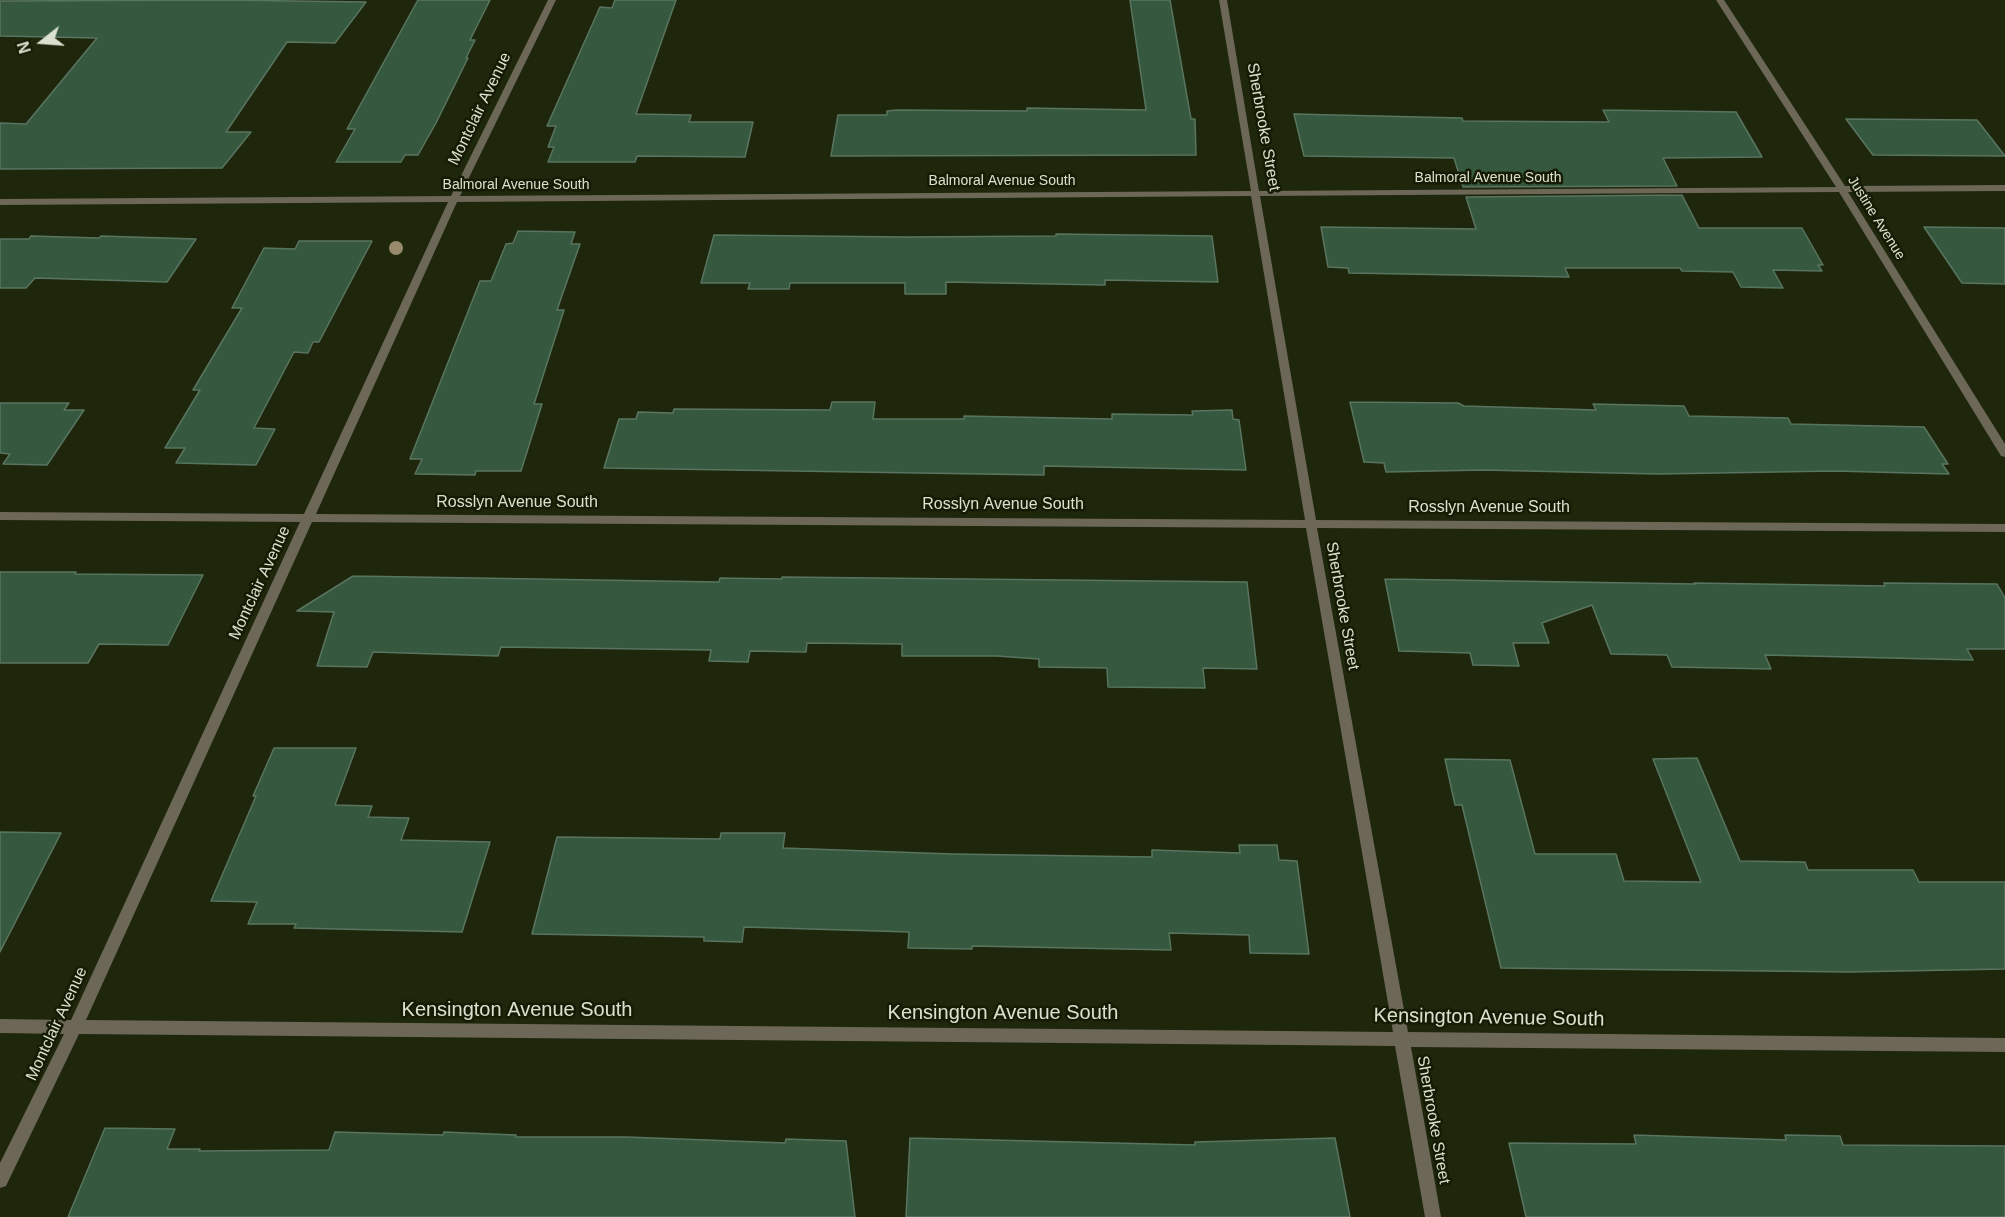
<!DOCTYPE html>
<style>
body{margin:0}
#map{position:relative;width:2005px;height:1217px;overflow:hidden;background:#1e260b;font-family:Helvetica,sans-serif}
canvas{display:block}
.north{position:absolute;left:12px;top:12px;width:60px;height:60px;-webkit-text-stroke:4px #151c03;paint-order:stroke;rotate:253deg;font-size:16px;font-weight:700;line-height:24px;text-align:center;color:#dbe1d0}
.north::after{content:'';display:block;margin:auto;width:21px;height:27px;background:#dbe1d0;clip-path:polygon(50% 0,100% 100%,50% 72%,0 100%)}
</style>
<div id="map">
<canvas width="2005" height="1217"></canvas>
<div class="north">N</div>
</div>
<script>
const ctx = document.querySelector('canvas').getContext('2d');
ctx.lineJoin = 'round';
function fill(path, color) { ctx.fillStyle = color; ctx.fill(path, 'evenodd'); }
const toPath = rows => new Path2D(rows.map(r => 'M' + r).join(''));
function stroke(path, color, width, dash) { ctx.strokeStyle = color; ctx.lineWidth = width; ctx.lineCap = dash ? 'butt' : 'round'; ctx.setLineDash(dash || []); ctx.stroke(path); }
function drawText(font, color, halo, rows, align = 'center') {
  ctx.font = font + ' Helvetica,sans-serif'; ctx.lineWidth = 5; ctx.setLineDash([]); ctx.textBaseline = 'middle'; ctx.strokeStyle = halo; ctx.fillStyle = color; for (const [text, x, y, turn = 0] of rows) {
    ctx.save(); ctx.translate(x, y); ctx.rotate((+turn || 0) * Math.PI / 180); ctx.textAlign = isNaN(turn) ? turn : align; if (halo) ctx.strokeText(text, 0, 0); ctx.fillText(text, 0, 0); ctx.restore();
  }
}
const building = toPath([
 [224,0,366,2,335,43,287,42,226,132,251,132,222,168,0,169,0,123,26,124,97,38,0,36,0,1,224,0],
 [418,0,490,0,470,40,475,40,466,58,468,58,436,123,418,155,405,155,401,162,336,162,355,129,347,129,418,0],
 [615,0,676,0,636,114,691,115,689,122,753,122,745,157,637,156,635,162,548,162,554,147,548,147,556,126,547,126,600,7,612,8,615,0],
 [1130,0,1170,0,1191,119,1195,119,1196,155,831,156,838,115,887,115,887,111,897,110,1027,111,1027,108,1146,110,1130,0],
 [1603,110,1736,112,1762,157,1663,158,1677,186,1463,187,1454,158,1304,156,1294,114,1462,118,1463,121,1609,122,1603,110],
 [1846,119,1977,120,2005,156,1873,155,1846,119],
 [1682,195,1699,228,1802,228,1823,265,1818,265,1822,271,1773,270,1783,288,1741,287,1733,272,1682,271,1680,268,1565,268,1569,277,1349,273,1348,268,1328,267,1321,227,1476,229,1466,197,1682,195],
 [1924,227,2005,228,2005,284,1962,283,1924,227],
 [518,231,575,232,571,244,580,244,557,310,564,310,534,404,542,404,521,471,476,471,475,475,415,474,422,459,410,459,480,281,491,281,506,244,513,243,518,231],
 [1056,234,1212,236,1218,282,1105,280,1105,285,946,282,946,294,905,294,905,283,790,283,789,289,748,289,750,283,701,283,714,235,907,237,1056,236,1056,234],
 [31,236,99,238,101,236,196,239,167,282,35,278,26,288,0,288,0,239,29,239,31,236],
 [299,241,372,241,319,342,313,342,308,353,294,352,254,428,275,429,256,465,176,463,185,448,165,448,200,390,193,390,242,308,232,308,264,248,295,249,299,241],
 [832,402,875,402,873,419,964,419,964,416,1112,419,1112,414,1193,415,1192,411,1232,410,1233,419,1239,420,1246,470,1044,466,1044,475,604,468,619,419,636,419,638,412,673,413,674,409,830,410,832,402],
 [1350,402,1458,403,1464,406,1596,410,1593,404,1684,406,1689,416,1788,418,1791,424,1924,427,1948,464,1942,464,1949,474,1834,471,1658,474,1482,470,1386,472,1384,463,1364,462,1350,402],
 [0,403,69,403,64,410,84,410,47,465,3,464,10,454,0,453,0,403],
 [0,572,76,572,75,574,203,575,168,645,99,644,88,663,0,663,0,572],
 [353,576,719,582,720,578,782,579,782,577,1247,582,1257,669,1203,668,1205,688,1108,687,1107,668,1039,667,1039,659,997,656,902,656,902,644,807,643,806,652,750,651,748,662,709,661,711,650,501,647,498,656,373,652,367,667,317,666,334,612,297,611,353,576],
 [1385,579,1695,584,1694,583,1885,586,1884,583,1997,584,2005,598,2005,649,1967,649,1973,660,1765,655,1771,669,1672,667,1667,655,1611,654,1592,605,1542,623,1549,643,1513,643,1519,666,1473,665,1470,653,1399,651,1385,579],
 [274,748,356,748,335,805,372,806,368,817,409,818,401,840,490,842,462,932,294,928,296,924,248,924,257,902,211,901,256,796,253,796,274,748],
 [1697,758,1740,861,1805,862,1808,870,1913,870,1919,882,2005,882,2005,969,1850,972,1501,968,1462,805,1455,805,1445,759,1510,760,1535,854,1616,854,1624,881,1701,882,1653,759,1697,758],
 [0,832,61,833,0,952,0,832],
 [721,833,785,833,783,848,952,854,1152,857,1152,850,1240,853,1239,845,1277,845,1279,860,1297,861,1309,954,1250,953,1249,935,1169,933,1171,950,972,946,972,949,908,948,909,932,744,927,742,942,704,941,704,937,532,934,557,837,720,839,721,833],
 [105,1128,175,1129,167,1149,200,1149,199,1151,329,1150,335,1132,443,1135,444,1132,516,1135,516,1137,627,1137,785,1143,786,1139,846,1141,855,1217,68,1217,105,1128],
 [1634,1135,1786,1140,1785,1135,1840,1136,1843,1145,2005,1146,2005,1217,1526,1217,1509,1143,1636,1144,1634,1135],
 [910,1138,1195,1145,1195,1142,1335,1138,1350,1217,906,1217,910,1138]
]);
fill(building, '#36583f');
stroke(building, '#597560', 1.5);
fill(toPath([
 [548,0,556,0,460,196,1251,191,1219,0,1227,0,1259,191,1836,187,1716,0,1724,0,1845,186,2005,185,2005,191,1848,192,2005,444,2005,457,2001,456,1839,192,1260,196,1316,520,2005,524,2005,532,1317,528,1408,1032,2005,1038,2005,1052,1411,1047,1441,1217,1425,1217,1395,1046,79,1034,6,1186,0,1188,0,1163,64,1034,0,1033,0,1019,71,1020,300,522,0,520,0,512,304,514,448,202,0,205,0,199,451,196,548,0],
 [1251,196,1305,520,316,514,457,202,1251,196],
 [312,522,1306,528,1393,1032,86,1020,312,522]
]), '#6c6757');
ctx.fillStyle = '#978a6d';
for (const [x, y] of [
 [396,248]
]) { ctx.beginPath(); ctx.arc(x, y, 7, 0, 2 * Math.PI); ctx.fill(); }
drawText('14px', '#dbe1d0', '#151c03', [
 ["Balmoral Avenue South",1488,178],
 ["Balmoral Avenue South",1002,181],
 ["Balmoral Avenue South",516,185],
 ["Justine Avenue",1876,218,58]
]);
drawText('16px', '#dbe1d0', '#151c03', [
 ["Montclair Avenue",480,109,-64],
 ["Sherbrooke Street",1263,127,80],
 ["Rosslyn Avenue South",517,503],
 ["Rosslyn Avenue South",1003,505],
 ["Rosslyn Avenue South",1489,508],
 ["Montclair Avenue",260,583,-65],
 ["Sherbrooke Street",1342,606,80],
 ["Montclair Avenue",57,1024,-65],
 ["Sherbrooke Street",1433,1120,80]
]);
drawText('20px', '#dbe1d0', '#151c03', [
 ["Kensington Avenue South",517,1010],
 ["Kensington Avenue South",1003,1013],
 ["Kensington Avenue South",1489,1018,1]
]);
</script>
